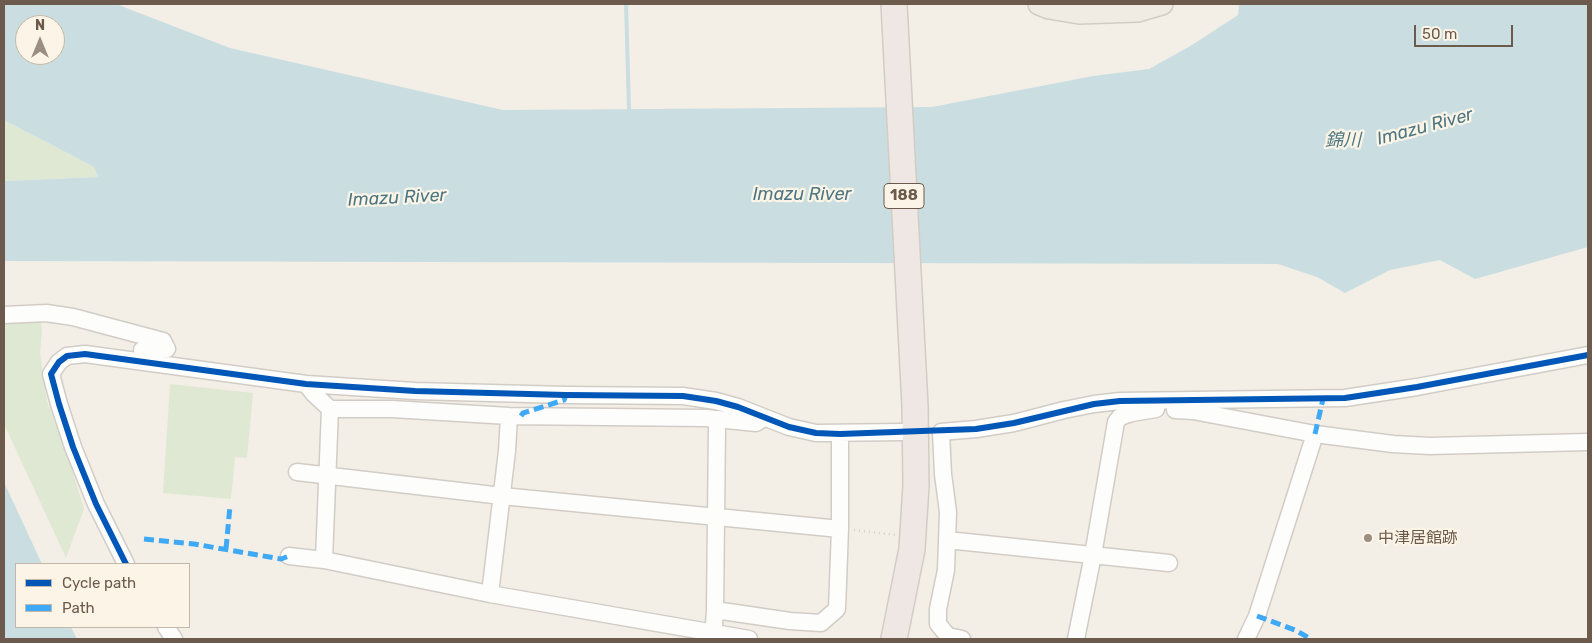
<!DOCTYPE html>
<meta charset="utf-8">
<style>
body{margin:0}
#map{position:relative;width:1592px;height:643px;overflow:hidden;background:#f3efe7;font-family:Rubik,sans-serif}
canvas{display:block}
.frame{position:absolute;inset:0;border:5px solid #6c5a4c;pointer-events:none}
.legend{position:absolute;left:15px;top:563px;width:175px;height:65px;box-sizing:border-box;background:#fcf5e7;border:1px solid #c2b7a9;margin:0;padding:6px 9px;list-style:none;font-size:15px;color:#6c5a4c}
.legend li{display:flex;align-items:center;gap:10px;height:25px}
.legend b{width:25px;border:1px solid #c2b7a9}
.north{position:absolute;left:15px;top:15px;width:50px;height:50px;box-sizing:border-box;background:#fcf5e7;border:1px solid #c2b7a9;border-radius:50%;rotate:0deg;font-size:14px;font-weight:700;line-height:20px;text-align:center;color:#6c5a4c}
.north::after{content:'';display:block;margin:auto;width:18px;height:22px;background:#9b8e82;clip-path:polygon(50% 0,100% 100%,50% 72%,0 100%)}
.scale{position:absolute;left:1414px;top:25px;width:99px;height:22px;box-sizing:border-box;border:2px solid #6c5a4c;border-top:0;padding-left:6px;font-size:15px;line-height:18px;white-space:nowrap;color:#6c5a4c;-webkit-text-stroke:4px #fcf5e7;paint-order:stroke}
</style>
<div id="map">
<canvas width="1592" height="643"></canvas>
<div class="frame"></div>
<ul class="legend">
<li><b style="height:6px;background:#0057b8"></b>Cycle path</li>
<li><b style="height:6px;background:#3fa9f5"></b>Path</li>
</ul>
<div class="north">N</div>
<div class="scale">50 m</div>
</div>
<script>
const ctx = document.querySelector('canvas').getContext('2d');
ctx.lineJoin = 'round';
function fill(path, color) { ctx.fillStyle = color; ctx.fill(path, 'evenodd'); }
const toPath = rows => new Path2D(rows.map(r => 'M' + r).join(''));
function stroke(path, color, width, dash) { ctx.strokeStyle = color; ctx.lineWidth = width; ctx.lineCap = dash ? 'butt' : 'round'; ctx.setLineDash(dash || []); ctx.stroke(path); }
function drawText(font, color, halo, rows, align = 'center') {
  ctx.font = font + ' Rubik,"Noto Sans JP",sans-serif'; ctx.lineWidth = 4.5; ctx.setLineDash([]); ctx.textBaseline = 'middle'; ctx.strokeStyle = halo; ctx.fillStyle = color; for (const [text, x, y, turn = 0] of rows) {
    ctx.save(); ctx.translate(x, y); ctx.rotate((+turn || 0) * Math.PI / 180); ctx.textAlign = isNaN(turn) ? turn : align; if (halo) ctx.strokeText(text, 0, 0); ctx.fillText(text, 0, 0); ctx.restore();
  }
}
fill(toPath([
 [4,120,94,167,98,177,4,181],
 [20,318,41,322,42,330,40,353,47,401,71,466,84,509,66,558,4,424,4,321],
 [170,384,253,393,247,458,235,457,231,499,163,493]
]), '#dfe8d3');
fill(toPath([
 [4,4,116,4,230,48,503,110,932,107,1093,76,1149,69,1192,45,1238,15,1239,4,1588,4,1588,247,1475,279,1440,260,1390,270,1345,293,1317,277,1278,264,4,261,4,181,98,177,94,167,4,120],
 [25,25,55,25,55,55,25,55],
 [4,482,42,564,16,564,16,627,71,627,77,639,4,639]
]), '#cadee1');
stroke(toPath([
 [626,4,629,109]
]), '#cadee1', 4);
const minor = toPath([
 [4,315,46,313,73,317,163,341,167,349,142,350,144,362],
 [306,384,314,394,330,409,324,560],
 [330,409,392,409,509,416,706,418,756,423,764,418],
 [1175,410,1193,411,1315,434,1393,444,1430,446,1588,442],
 [297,472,502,496,840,529],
 [947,540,1169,563],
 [289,556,324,560,490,594,749,639],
 [126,564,96,504,73,447,59,404,51,374,59,362,67,356,85,354,306,384,415,391,566,395,683,396,716,401,738,407,789,427,816,433,903,432],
 [490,594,507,451,509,416],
 [715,610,790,621,821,623,837,609,840,529,840,434],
 [166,627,174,639],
 [713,639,715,610,717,426,719,419],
 [962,639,948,636,938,624,938,609,946,570,948,512,943,474,941,432,976,429,1014,423,1064,410,1094,404,1120,401,1345,398,1417,387,1588,355],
 [1076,639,1093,555,1116,422,1120,417,1132,413,1156,409],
 [1246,639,1257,616,1315,434]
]);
const major = toPath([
 [1039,4,1049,8,1079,13,1138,11,1162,4]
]);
const highway = toPath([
 [894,4,915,406,916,485,912,549,894,639]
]);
stroke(minor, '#d2ccc6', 19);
stroke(major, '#d2ccc5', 24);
stroke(highway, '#d2ccc5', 28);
stroke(toPath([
 [854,530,896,535]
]), '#d4cfc9', 2.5, [1, 4]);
stroke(minor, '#fdfdfb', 16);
stroke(major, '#f0ece4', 21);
stroke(highway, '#eee7e4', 25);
stroke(toPath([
 [521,416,523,413,564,400,566,395],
 [1315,434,1323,399],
 [144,539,194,544,281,559,289,556],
 [226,549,230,506],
 [1257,616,1295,630,1311,639]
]), '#3fa9f5', 5, [10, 5]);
stroke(toPath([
 [126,564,96,504,73,447,59,404,51,374,59,362,67,356,85,354,306,384,415,391,566,395,683,396,716,401,738,407,789,427,816,433,840,434,976,429,1014,423,1094,404,1120,401,1345,398,1417,387,1588,355]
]), '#0057b8', 6);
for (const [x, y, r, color] of [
 [1368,538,5,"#9b8e82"]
]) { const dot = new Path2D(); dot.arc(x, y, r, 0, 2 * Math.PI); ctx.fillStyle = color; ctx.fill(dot); stroke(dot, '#fcf5e7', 2); }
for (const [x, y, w] of [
 [904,196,40]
]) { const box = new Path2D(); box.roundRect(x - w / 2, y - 12.5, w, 25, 4); ctx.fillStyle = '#fcf5e7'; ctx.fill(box); stroke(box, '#6c5a4c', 1); }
drawText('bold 15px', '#6c5a4c', null, [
 ["188",904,196]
]);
drawText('16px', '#6c5a4c', '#fcf5e7', [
 ["中津居館跡",1378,538]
], 'left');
drawText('italic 18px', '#4c7783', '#fcf5e7', [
 ["Imazu River",1425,127,-15],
 ["錦川",1343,141],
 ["Imazu River",802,195],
 ["Imazu River",397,198,-3]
]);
</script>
